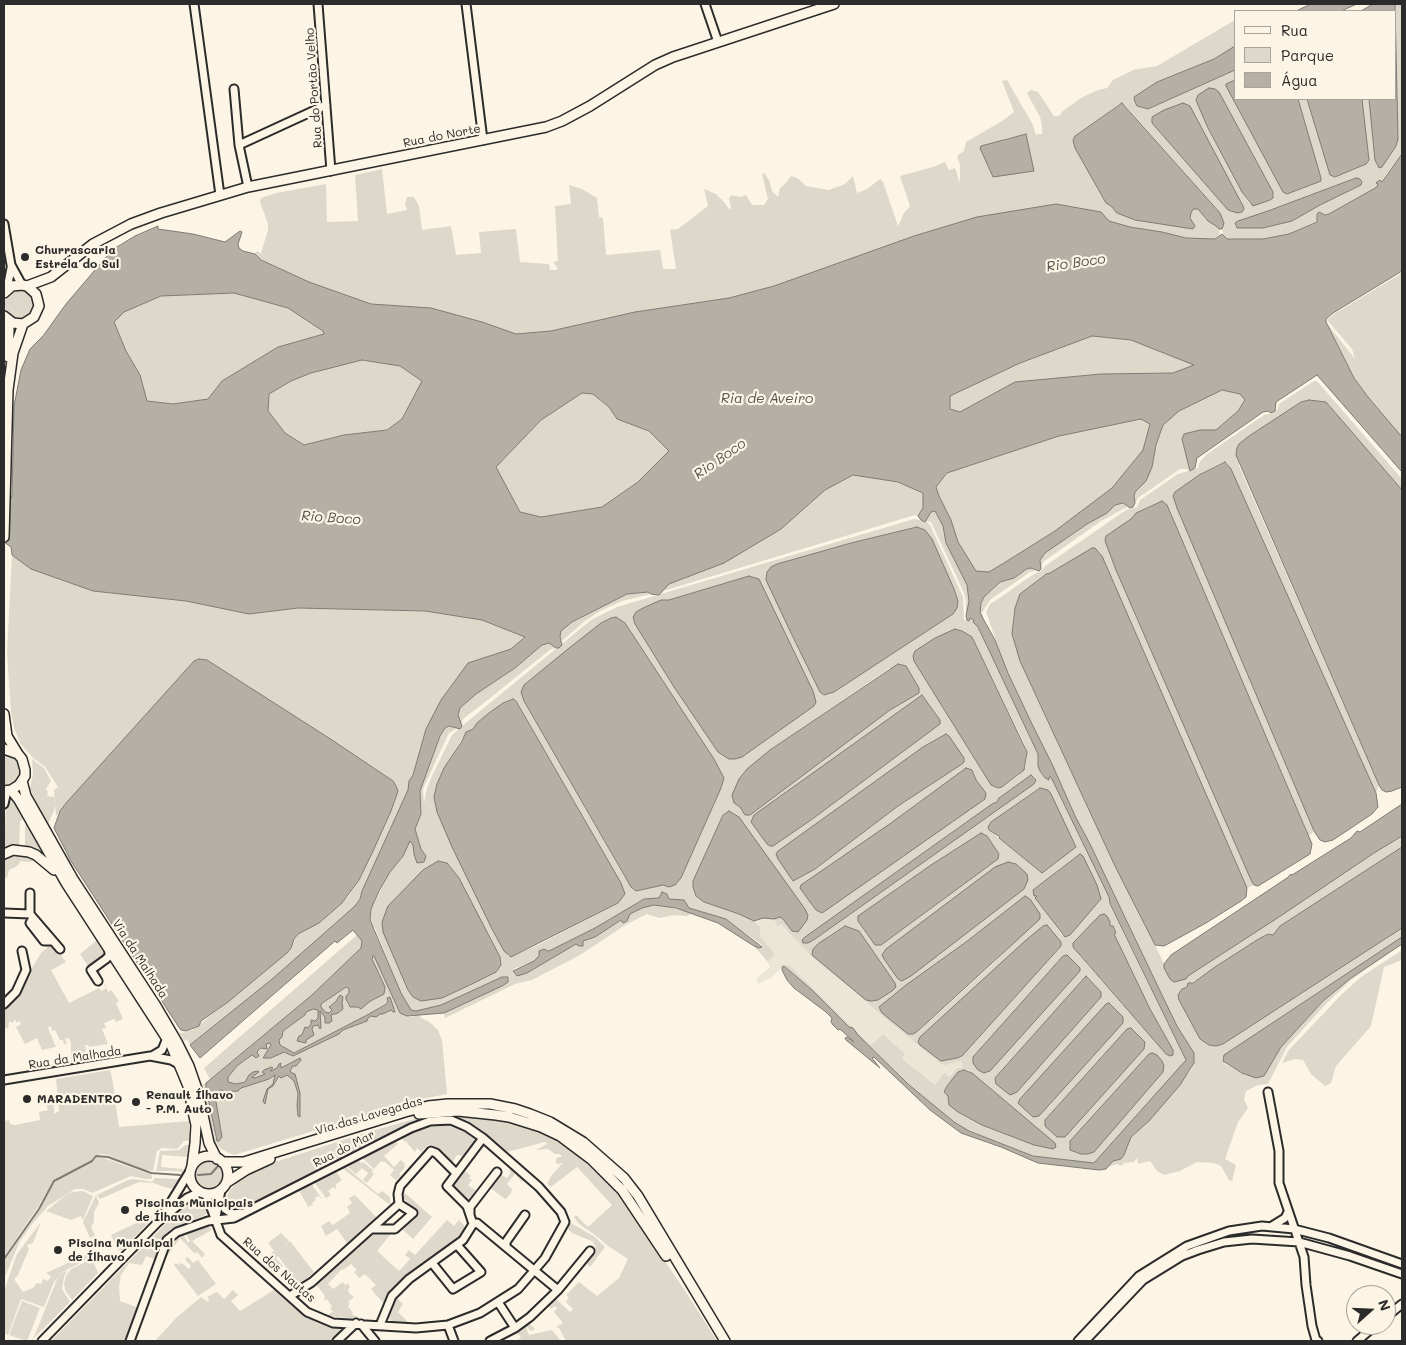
<!DOCTYPE html>
<meta charset="utf-8">
<style>
body{margin:0}
#map{position:relative;width:1406px;height:1345px;overflow:hidden;background:#fcf5e5;font-family:Mali,sans-serif}
canvas{display:block}
.frame{position:absolute;inset:0;border:5px solid #2b2b2b;pointer-events:none}
.legend{position:absolute;left:1234px;top:10px;width:162px;height:90px;box-sizing:border-box;background:#fcf5e5;border:1px solid #a8a49b;margin:0;padding:6px 9px;list-style:none;font-size:15px;color:#2b2b2b}
.legend li{display:flex;align-items:center;gap:10px;height:25px}
.legend b{width:25px;border:1px solid #a8a49b}
.north{position:absolute;left:1346px;top:1285px;width:50px;height:50px;box-sizing:border-box;background:#fcf5e5;border:1px solid #a8a49b;border-radius:50%;rotate:70deg;font-size:14px;font-weight:700;line-height:20px;text-align:center;color:#2b2b2b}
.north::after{content:'';display:block;margin:auto;width:18px;height:22px;background:#2b2b2b;clip-path:polygon(50% 0,100% 100%,50% 72%,0 100%)}
</style>
<div id="map">
<canvas width="1406" height="1345"></canvas>
<div class="frame"></div>
<ul class="legend">
<li><b style="height:6px;background:#fcf5e5"></b>Rua</li>
<li><b style="height:14px;background:#ded8ca"></b>Parque</li>
<li><b style="height:14px;background:#b4b0a5"></b>Água</li>
</ul>
<div class="north">N</div>
</div>
<script>
const ctx = document.querySelector('canvas').getContext('2d');
ctx.lineJoin = 'round';
function fill(path, color) { ctx.fillStyle = color; ctx.fill(path, 'evenodd'); }
const toPath = rows => new Path2D(rows.map(r => 'M' + r).join(''));
function stroke(path, color, width, dash) { ctx.strokeStyle = color; ctx.lineWidth = width; ctx.lineCap = dash ? 'butt' : 'round'; ctx.setLineDash(dash || []); ctx.stroke(path); }
function drawText(font, color, halo, rows, align = 'center') {
  ctx.font = font + ' Mali,sans-serif'; ctx.lineWidth = 4.5; ctx.setLineDash([]); ctx.textBaseline = 'middle'; ctx.strokeStyle = halo; ctx.fillStyle = color; for (const [text, x, y, turn = 0] of rows) {
    ctx.save(); ctx.translate(x, y); ctx.rotate((+turn || 0) * Math.PI / 180); ctx.textAlign = isNaN(turn) ? turn : align; if (halo) ctx.strokeText(text, 0, 0); ctx.fillText(text, 0, 0); ctx.restore();
  }
}
fill(toPath([
 [763,918,774,919,778,927,781,924,813,958,867,1003,956,1063,961,1061,963,1068,952,1072,949,1077,935,1085,901,1059,905,1054,882,1034,872,1045,788,965,782,967,772,977,758,984,756,979,770,967,768,962,775,954,760,936,760,927,754,921]
]), '#ece6d7');
fill(toPath([
 [1395,4,1402,4,1402,154,1385,176,1382,182,1377,183,1379,184,1377,187,1329,214,1317,214,1317,221,1289,234,1263,239,1227,239,1224,238,1222,229,1224,223,1220,213,1125,105,1119,104,1075,136,1073,140,1106,203,1111,206,1117,213,1135,220,1193,229,1190,217,1191,213,1193,209,1198,209,1208,221,1216,226,1219,229,1220,234,1215,239,1186,238,1162,232,1130,227,1108,221,914,236,774,286,729,298,635,312,551,331,516,334,482,322,431,308,371,304,309,282,261,260,255,254,256,251,261,253,268,230,268,224,260,202,261,198,276,193,326,184,327,222,358,221,355,175,382,169,387,214,407,210,405,204,407,197,414,197,419,206,422,230,451,226,456,255,481,253,479,232,516,229,520,262,549,264,550,270,557,270,557,267,553,262,558,261,555,206,571,204,569,185,582,189,597,198,599,217,603,218,606,255,660,250,663,269,676,269,670,230,678,229,708,206,704,189,716,194,724,202,729,209,731,208,729,198,732,195,740,197,746,195,752,205,764,205,768,199,762,174,764,173,769,180,772,191,778,197,780,188,785,184,791,176,797,178,806,186,829,190,845,184,853,176,857,193,867,189,880,179,883,182,898,226,904,213,910,206,900,176,933,167,945,162,949,170,955,168,960,183,960,165,957,156,964,151,966,142,1002,121,1014,112,1002,81,1007,80,1033,125,1036,136,1037,134,1042,134,1042,126,1040,117,1027,93,1031,90,1038,92,1054,116,1059,116,1063,111,1081,98,1098,90,1107,88,1113,80,1133,70,1157,66,1235,20,1235,46,1214,59,1157,82,1134,97,1135,102,1137,106,1145,109,1151,108,1235,70,1235,80,1226,84,1287,194,1321,181,1321,178,1298,99,1307,99,1330,175,1335,177,1369,160,1362,99,1369,99,1377,166,1396,146],
 [1209,89,1219,92,1273,192,1274,196,1249,203,1242,192,1208,128,1198,105,1196,100,1198,95],
 [1152,120,1242,212,1237,213,1228,210,1152,123],
 [1026,134,1034,171,993,177,1003,139],
 [1356,178,1361,179,1362,182,1361,185,1278,225,1263,228,1237,228,1235,223,1238,221,1268,211],
 [1402,273,1402,437,1368,397,1354,378,1326,322,1355,359,1352,349,1327,320,1334,314],
 '5 304a15 15 0 1 1 30 0a15 15 0 1 1-30 0Z',
 [234,293,288,308,323,331,324,334,278,347,222,381,208,399,173,404,147,401,140,375,126,351,114,322,124,312,161,296],
 [1092,336,1131,340,1195,365,1173,373,1101,374,1015,382,960,412,950,409,950,396,1020,363],
 [362,360,400,366,422,381,402,419,386,430,344,435,304,445,285,433,268,411,269,394,291,381,311,373],
 [1314,381,1317,381,1402,479,1402,490,1326,402,1309,400,1301,402,1249,436,1239,444,1239,466,1379,785,1376,793,1228,464,1225,462,1219,464,1199,475,1176,492,1173,496,1177,508,1314,831,1309,836,1167,505,1158,502,1136,513,1131,519,1110,533,1105,541,1116,570,1254,885,1247,888,1099,551,1043,575,1020,594,1015,608,1013,620,1020,661,1115,866,1155,945,1164,964,1164,968,1182,979,1186,979,1188,976,1374,853,1402,836,1402,847,1280,926,1273,935,1268,934,1182,989,1209,1045,1216,1046,1231,1039,1402,928,1402,937,1269,1025,1222,1058,1225,1064,1242,1073,1256,1078,1264,1076,1281,1047,1323,1001,1351,978,1402,944,1351,980,1325,1005,1287,1047,1268,1084,1258,1085,1246,1091,1244,1099,1248,1108,1238,1122,1225,1159,1236,1165,1232,1181,1229,1180,1221,1166,1214,1163,1197,1162,1180,1171,1164,1175,1157,1171,1150,1161,1138,1164,1137,1158,1134,1162,1124,1163,1122,1166,1117,1164,1108,1167,1113,1161,1123,1157,1131,1137,1149,1121,1191,1070,1194,1063,1194,1053,1177,1026,1161,993,1090,844,1076,818,1052,764,1031,722,1002,658,986,612,990,604,998,599,1031,576,1042,570,1045,566,1126,510,1137,507,1140,500,1178,474,1198,468,1199,463,1207,454,1264,415,1270,414,1278,409,1279,404],
 [1222,390,1241,394,1245,400,1238,411,1216,430,1200,430,1182,439,1190,471,1186,469,1180,469,1138,498,1135,503,1134,496,1135,492,1146,481,1163,425,1179,411],
 [582,393,593,394,609,407,617,419,649,431,669,451,638,482,602,507,541,517,520,512,496,467,541,420],
 [1142,419,1150,423,1143,450,1112,488,1055,531,1004,563,989,572,976,571,958,542,951,520,939,496,936,487,948,473,1059,436],
 [853,475,898,482,923,493,923,508,918,516,915,515,663,591,669,584,686,578,781,529,825,490],
 [1123,503,1127,507,1101,521,1043,562,1041,569,1040,559,1045,553,1087,524,1107,513,1115,505],
 [935,511,943,526,946,543,967,585,969,601,966,616,966,601,964,593,931,522,926,521,930,525,963,597,964,620,969,620,970,618,974,620,978,627,1038,754,1040,771,1045,779,1051,777,1109,897,1109,904,1185,1059,1184,1063,1094,1163,1033,1156,964,1129,943,1114,908,1084,812,990,784,966,788,965,791,967,871,1045,883,1034,905,1054,902,1059,935,1085,944,1073,949,1077,957,1068,963,1068,961,1061,945,1065,940,1063,813,958,781,924,778,927,774,919,780,917,783,919,792,931,807,915,804,909,736,814,723,815,693,881,694,891,696,896,704,902,739,914,754,921,760,927,760,936,775,954,768,962,754,946,759,948,762,945,726,919,689,908,684,900,676,900,661,896,659,898,643,899,595,928,551,950,542,950,539,951,539,956,534,961,513,969,515,975,527,973,576,944,595,937,622,920,623,923,630,914,642,908,654,905,665,906,693,913,687,916,674,915,659,918,647,914,627,924,580,955,532,980,515,984,445,1018,444,1013,502,977,441,1005,415,1011,411,1010,401,993,375,928,373,927,370,920,371,909,390,872,403,856,410,841,413,845,414,854,426,856,421,849,415,829,421,814,420,791,440,736,445,728,449,726,453,727,456,729,449,733,423,789,424,803,427,788,433,774,452,735,462,726,458,715,460,708,476,694,515,668,542,645,549,643,556,648,551,649,485,702,463,719,461,724,462,726,591,620,617,607,914,519,925,521,931,512],
 [917,527,925,530,932,539,954,589,958,601,953,614,834,692,824,695,820,692,791,633,777,564,851,543],
 [749,576,759,579,815,697,718,752,674,687,635,624,633,617,636,612,661,600,669,600],
 [625,623,714,759,724,778,721,788,681,878,675,885,669,887,664,885,636,891,625,878,524,701,568,649],
 [949,631,962,631,972,637,1024,743,1027,752,1026,766,1018,776,1002,787,998,788,991,785,914,660,915,651],
 [890,668,918,693,890,710,745,815,740,807,743,773,770,750],
 [922,695,940,720,811,820,767,844,751,822],
 [509,700,516,700,621,883,625,895,618,903,540,944,515,955,508,956,492,929,444,768,467,731,473,729,477,723],
 [938,738,962,764,898,806,815,869,793,881,778,851],
 [972,770,976,780,983,789,828,909,808,899,802,891,800,888,804,883],
 [1031,775,1036,782,1034,784,815,939,802,940,992,804,997,802,999,798],
 [1039,788,1076,847,1042,873,989,830,991,822],
 [981,833,987,836,999,854,998,859,881,945,875,945,858,921,858,916,931,865],
 [1078,855,1100,901,1067,937,1062,935,1035,898,1033,890],
 [438,861,447,863,459,878,501,962,501,965,496,972,442,998,413,997,395,960,423,870],
 [1025,896,1030,899,1040,914,994,963,918,1032,913,1034,908,1034,882,1013,879,1007,906,985,966,942],
 [1110,922,1110,926,1113,926,1116,933,1114,934,1150,1009,1173,1050,1173,1055,1171,1056,1166,1054,1079,955],
 [845,926,864,938,895,983,896,987,892,991,878,1000,813,949,831,934],
 [1061,946,962,1056,957,1058,941,1061,920,1037,936,1023],
 [1067,955,1068,955,987,1073,978,1070,973,1057,1063,956],
 [1086,976,1101,992,1101,997,1014,1094,995,1078],
 [1132,1028,1145,1042,1145,1047,1071,1130,1045,1120,1127,1029],
 [1152,1053,1081,1154,1070,1150,1070,1141,1149,1054],
 [968,1070,1049,1139,1052,1142,1053,1149,1034,1145,982,1125,958,1112,949,1105,948,1096,945,1091,947,1086,959,1072],
 [12,555,31,569,93,591,186,601,249,614,298,608,425,611,482,620,525,637,511,649,468,663,426,729,413,775,409,781,409,790,362,891,360,899,355,906,271,980,190,1045,187,1039,184,1041,179,1032,182,1033,193,1030,287,953,298,934,319,923,348,897,359,880,391,811,380,772,207,660,199,659,194,661,56,816,54,790,58,787,45,767,32,757,20,743,14,728,11,712,7,652],
 [1031,568,1035,571,1030,572,990,600,982,613,984,619,982,618,980,613,981,603,984,597,1000,582,1014,578],
 [648,592,651,594,622,601,600,611,585,621,562,641,560,638,561,631,572,622,627,594],
 [4,754,8,754,17,759,21,768,21,773,15,781,6,785,4,784],
 [32,759,44,768,51,781,46,789,48,792,47,796,54,797,55,805,54,811,48,824,30,789,33,774],
 [10,798,13,798,24,817,20,822,19,846,12,846,4,849,6,805],
 [27,821,49,859,37,851,25,847,25,826],
 [9,854,28,855,46,866,43,867,37,861,28,862,21,861,17,866,9,870,7,878,4,878,4,858],
 [357,935,362,941,361,948,312,995,210,1079,204,1068],
 [97,940,105,951,103,956,88,966,80,954],
 [52,943,66,962,51,970,69,1003,99,988,102,991,106,988,96,969,98,967,108,992,111,990,119,1001,116,1003,123,1019,116,1022,114,1019,104,1023,106,1028,102,1029,108,1044,89,1047,88,1045,85,1045,87,1059,71,1062,71,1044,69,1038,65,1039,67,1044,64,1044,63,1040,60,1040,55,1030,52,1031,51,1026,48,1028,56,1047,42,1050,37,1038,25,1044,16,1027,21,1024,19,1021,17,1023,15,1020,13,1021,14,1023,9,1022,8,1029,4,1027,4,1006,15,996,41,953],
 [1402,950,1402,960,1384,967,1371,1026,1336,1066,1331,1083,1325,1086,1311,1074,1303,1060,1295,1059,1282,1063,1288,1051,1341,995,1361,977],
 [372,956,374,956,400,1013,411,1017,419,1014,421,1018,428,1021,438,1030,442,1040,447,1094,416,1100,234,1155,221,1149,214,1140,203,1084,206,1083,215,1138,222,1137,216,1102,217,1095,220,1090,235,1091,257,1081,269,1079,275,1075,273,1085,267,1089,264,1104,268,1089,276,1083,279,1076,287,1075,294,1081,298,1093,297,1105,300,1114,300,1093,297,1080,290,1071,300,1058,283,1067,280,1067,270,1071,272,1068,260,1076,255,1078,252,1077,259,1072,249,1075,245,1081,236,1084,228,1082,228,1077,238,1065,253,1055,256,1058,259,1055,257,1053,266,1044,270,1043,271,1045,268,1053,263,1057,271,1058,284,1052,290,1055,339,1034,343,1030,367,1021,368,1018,371,1016,383,1014,391,1010,388,1001,369,1014,294,1053,280,1045,279,1040,283,1031,305,1015,306,1012,313,1009,318,1010,318,1018,314,1022,312,1020,311,1024,308,1028,303,1030,302,1036,297,1041,306,1040,313,1026,318,1025,320,1021,320,1011,321,1011,325,1017,330,1018,342,1003,342,999,338,998,329,1006,332,1010,328,1013,325,1012,320,1007,321,1004,346,987,349,989,350,993,346,996,346,999,349,1007,375,1000,385,987,372,959],
 [110,1070,112,1077,119,1127,189,1121,189,1141,184,1141,177,1149,162,1148,157,1151,153,1171,140,1169,108,1155,101,1154,94,1156,93,1159,54,1180,36,1210,4,1257,4,1121,9,1120,10,1124,15,1125,40,1120,39,1112,48,1110,46,1103,54,1102,54,1114,59,1111,56,1079],
 [462,1115,504,1121,543,1133,573,1151,616,1191,682,1286,717,1341,566,1341,559,1328,556,1327,563,1323,554,1312,557,1308,555,1306,551,1309,547,1304,554,1297,570,1312,573,1309,566,1302,569,1298,566,1295,579,1282,597,1296,619,1278,628,1259,608,1246,595,1235,579,1224,574,1217,576,1215,588,1227,612,1205,577,1167,551,1187,547,1184,551,1176,563,1163,558,1164,556,1163,556,1159,559,1157,562,1157,560,1154,555,1154,548,1149,536,1150,547,1144,545,1142,507,1152,489,1139,481,1138,468,1149,464,1156,457,1155,452,1163,456,1173,445,1156,433,1145,428,1145,421,1152,417,1148,415,1152,407,1143,408,1141,406,1142,400,1138,411,1131,415,1127,411,1123,338,1161,239,1209,228,1205,226,1201,226,1198,230,1190,238,1182,258,1169,272,1163,368,1132,418,1118],
 [395,1140,398,1144,384,1156,394,1167,401,1160,405,1164,404,1165,405,1167,399,1174,401,1176,396,1180,390,1175,394,1170,384,1161,383,1162,381,1161,374,1169,361,1157],
 [185,1145,189,1145,188,1157,162,1155,161,1167,183,1169,182,1175,181,1172,178,1171,156,1171,160,1151,179,1150],
 [98,1156,152,1175,152,1178,151,1179,146,1179,131,1176,92,1193,83,1189,75,1189,48,1206,32,1224,20,1241,4,1279,4,1261,39,1211,52,1186,58,1179,91,1162],
 [358,1160,361,1163,363,1162,373,1170,372,1172,374,1174,367,1183,363,1180,368,1173,362,1168,356,1174,347,1166,347,1168,378,1194,382,1191,390,1197,390,1205,341,1167],
 '195 1175a14 14 0 1 1 28 0a14 14 0 1 1-28 0Z',
 [510,1164,522,1176,523,1181,522,1182,515,1174,507,1184,512,1189,511,1193,506,1199,505,1199,488,1186,498,1173,507,1178,511,1172,509,1171,511,1168,508,1166],
 [335,1170,342,1180,336,1184,336,1189,333,1187,328,1191,331,1195,326,1198,314,1182],
 [464,1170,471,1176,469,1178,472,1180,468,1185,476,1191,473,1193,477,1196,471,1203,453,1186],
 [155,1178,180,1179,177,1186,171,1189,153,1183,139,1182,100,1199,97,1195,128,1180,134,1179,152,1182],
 [311,1183,322,1199,318,1196,315,1198,316,1200,312,1203,313,1205,309,1206,309,1208,298,1189],
 [83,1191,93,1196,83,1220,81,1216,71,1220,46,1211,66,1195,72,1192],
 [405,1193,432,1217,413,1239,403,1230,419,1213,403,1198,403,1195],
 [96,1195,99,1203,94,1212,94,1222,91,1227,95,1235,90,1238,83,1222],
 [355,1195,376,1217,347,1243,337,1229,326,1236,321,1226,329,1221,333,1225,350,1213,347,1207,352,1203,349,1198],
 [195,1197,201,1198,204,1202,208,1212,205,1215,173,1228,165,1235,155,1259,146,1256,142,1265,129,1263,121,1275,119,1286,120,1301,139,1308,127,1341,51,1341,185,1204],
 [151,1216,152,1218,148,1223,122,1250,118,1250,111,1235],
 [447,1220,454,1226,459,1220,464,1225,464,1231,461,1236,404,1279,383,1303,371,1289,376,1285,365,1274,359,1278,354,1272,357,1270,351,1264,343,1270,342,1269,328,1284,333,1289,343,1282,345,1285,348,1283,350,1288,348,1289,349,1293,354,1297,348,1302,350,1304,348,1306,353,1313,351,1314,358,1317,360,1319,327,1316,333,1311,330,1309,332,1307,327,1299,324,1301,325,1296,316,1284,354,1250,357,1250,359,1246,372,1233,376,1232,391,1234,377,1251,399,1271,410,1259,405,1255,409,1250,415,1255],
 [41,1222,33,1243,27,1245,29,1249,18,1275,14,1279,23,1292,33,1288,37,1283,41,1284,43,1279,48,1281,51,1276,46,1273,90,1253,92,1257,62,1272,54,1282,44,1307,21,1299,8,1335,4,1333,4,1291,17,1254],
 [571,1223,595,1237,605,1247,590,1267,584,1261,596,1246,593,1244,594,1242,572,1233,566,1227],
 [206,1226,212,1229,210,1231,192,1241,205,1254,202,1258,197,1252,195,1254,180,1238,166,1258,171,1245,178,1237,183,1234,188,1243,190,1241,186,1234],
 [281,1233,289,1241,282,1247,290,1241,314,1272,302,1282,297,1283,278,1256,276,1258,283,1266,275,1274,268,1268,270,1266,265,1261,273,1251,275,1252,268,1243],
 [188,1257,193,1263,198,1260,216,1284,198,1296,174,1265,175,1263,179,1265,180,1263,183,1264,189,1269,191,1266,185,1259],
 [92,1259,98,1273,72,1300,65,1290,64,1284,66,1276,71,1269],
 [67,1271,64,1277,62,1289,70,1302,31,1341,34,1337,58,1277,63,1272],
 [233,1290,238,1295,231,1301,240,1311,274,1290,292,1306,316,1322,331,1327,344,1326,345,1329,332,1341,155,1341,176,1318,201,1297,208,1302,209,1300,207,1297,217,1292,224,1299],
 [397,1298,403,1304,398,1312,409,1323,395,1323,390,1320,389,1316,390,1309],
 [22,1301,40,1308,27,1341,9,1335],
 [527,1321,535,1329,532,1331,529,1330,528,1327,526,1328,529,1335,552,1330,561,1341,515,1341,521,1338,516,1330]
]), '#ded8ca');
const water = toPath([
 [1311,4,1357,4,1341,11,1296,11,1311,4],
 [1373,4,1395,4,1395,6,1398,139,1396,146,1382,167,1379,168,1375,160,1369,99,1395,99,1395,11,1361,11,1373,4],
 [1235,46,1235,70,1148,109,1137,106,1135,102,1134,97,1157,82,1214,59,1235,46],
 [1235,80,1235,99,1298,99,1321,178,1321,181,1287,194,1283,192,1226,86,1226,84,1235,80],
 [1209,88,1215,89,1219,92,1273,192,1273,198,1270,200,1253,206,1242,192,1208,128,1198,105,1196,100,1198,95,1209,88],
 [1307,99,1362,99,1369,160,1366,164,1335,177,1330,175,1307,99],
 [1122,103,1220,213,1224,223,1222,229,1219,229,1216,226,1208,221,1198,209,1193,209,1191,213,1190,218,1195,226,1193,229,1135,220,1117,213,1111,206,1106,203,1075,148,1073,140,1075,136,1122,103],
 [1183,103,1190,106,1243,206,1244,209,1242,212,1237,213,1228,210,1152,123,1152,117,1164,110,1183,103],
 [1026,134,1034,171,993,177,980,148,981,146,1026,134],
 [1402,154,1402,271,1333,313,1326,319,1326,322,1354,378,1368,397,1402,437,1402,472,1317,375,1276,402,1275,411,1271,413,1268,411,1263,412,1197,458,1195,468,1190,471,1182,439,1184,434,1200,430,1216,430,1238,411,1245,400,1240,394,1222,390,1179,411,1163,425,1156,445,1152,467,1146,481,1135,492,1134,496,1135,503,1133,507,1130,508,1123,503,1115,505,1107,513,1087,524,1045,553,1040,560,1041,569,1039,571,1031,568,1027,569,1014,578,1000,582,984,597,981,603,980,613,995,640,1008,673,1031,722,1052,764,1076,818,1090,844,1161,993,1177,1026,1194,1053,1194,1063,1180,1085,1149,1121,1131,1137,1124,1155,1121,1159,1113,1161,1106,1169,1099,1170,1038,1163,1001,1147,961,1133,930,1110,874,1057,872,1058,880,1068,846,1040,845,1038,847,1037,854,1042,840,1029,838,1030,833,1025,831,1022,832,1018,826,1012,794,988,787,980,782,970,782,967,784,966,812,990,849,1027,853,1028,858,1035,908,1084,954,1122,969,1131,1033,1156,1094,1163,1186,1060,1110,904,1109,897,1051,777,1049,777,1049,780,1045,778,1040,771,1038,766,1038,754,978,627,973,622,974,620,970,618,969,621,967,620,966,616,969,601,967,585,946,543,943,526,935,511,931,512,925,522,921,520,918,516,923,508,923,493,898,482,853,475,825,490,781,529,724,563,669,584,659,595,651,594,648,592,627,594,572,622,561,631,560,637,562,645,559,648,556,648,549,643,542,645,515,668,476,694,460,708,458,715,462,726,460,729,449,726,445,728,440,736,420,791,421,814,415,829,421,849,426,856,424,862,417,863,414,854,413,845,410,841,403,856,390,872,379,891,371,909,370,920,401,993,411,1010,416,1011,441,1005,502,977,508,977,508,982,502,986,444,1013,407,1016,400,1013,374,956,373,956,372,959,385,987,384,994,369,1002,361,1009,358,1007,350,1007,346,999,346,996,349,993,349,989,346,987,321,1004,321,1007,325,1012,329,1013,332,1010,329,1007,336,1001,340,995,343,997,342,1003,343,1009,338,1013,331,1015,332,1021,329,1023,325,1023,325,1017,320,1011,321,1028,320,1029,318,1025,313,1026,312,1029,314,1035,306,1040,306,1043,297,1041,299,1036,302,1035,305,1027,308,1028,311,1024,311,1020,315,1021,318,1018,318,1010,313,1009,306,1012,305,1015,283,1031,282,1037,279,1040,280,1045,294,1053,369,1014,386,1004,388,1001,387,998,390,997,395,1012,393,1012,391,1010,383,1014,380,1014,376,1017,371,1016,368,1018,367,1021,343,1030,339,1034,293,1056,284,1052,271,1058,263,1058,271,1045,270,1043,266,1044,267,1049,261,1048,257,1052,259,1056,256,1058,252,1055,238,1065,228,1077,228,1082,236,1084,245,1082,249,1075,253,1072,258,1071,259,1072,252,1077,255,1078,265,1074,262,1072,264,1070,271,1067,273,1068,270,1071,271,1071,277,1068,279,1064,281,1063,280,1067,283,1067,300,1058,301,1060,296,1066,293,1066,290,1071,292,1073,295,1074,300,1093,300,1117,298,1116,297,1105,298,1093,294,1081,287,1075,281,1078,279,1076,273,1086,268,1089,265,1104,263,1101,267,1089,273,1084,275,1075,269,1079,241,1088,238,1091,223,1092,222,1090,220,1090,217,1095,216,1102,222,1137,219,1141,217,1141,206,1088,206,1083,312,995,361,948,362,941,353,930,337,943,335,941,200,1058,190,1045,271,980,355,906,360,899,362,891,408,790,409,781,413,775,426,729,441,700,468,663,511,649,525,637,482,620,425,611,298,608,249,614,186,601,93,591,31,569,12,555,11,547,4,542,4,501,10,500,12,496,14,406,21,370,30,349,43,336,66,304,112,250,135,236,158,226,158,229,193,234,225,242,240,231,242,232,238,244,239,248,243,251,255,254,261,260,309,282,371,304,431,308,482,322,516,334,551,331,635,312,729,298,774,286,914,236,977,217,1056,204,1101,212,1109,221,1130,227,1162,232,1186,238,1215,239,1222,234,1227,239,1263,239,1289,234,1317,222,1317,214,1319,212,1325,215,1329,214,1377,187,1378,184,1376,183,1380,180,1382,182,1402,154],
 [234,293,288,308,323,331,324,334,278,347,222,381,208,399,173,404,147,401,140,375,126,351,114,322,124,312,161,296,234,293],
 [1092,336,1131,340,1194,365,1173,373,1101,374,1015,382,960,412,950,409,950,396,1020,363,1092,336],
 [362,360,400,366,422,381,402,419,387,430,344,435,304,445,285,433,268,411,269,394,291,381,311,373,362,360],
 [582,393,593,394,609,407,617,419,649,431,669,451,638,482,602,507,541,517,520,512,496,467,541,420,582,393],
 [1141,419,1150,424,1143,450,1112,488,1055,531,1004,563,989,572,976,571,958,542,951,520,939,496,936,487,947,473,1059,436,1141,419],
 [1356,178,1360,179,1362,182,1361,185,1320,205,1292,221,1263,228,1237,228,1236,225,1235,223,1238,221,1268,211,1356,178],
 [1309,400,1326,402,1402,490,1402,787,1392,791,1386,792,1382,790,1379,785,1236,455,1237,448,1239,444,1249,436,1301,402,1309,400],
 [1225,462,1231,469,1376,793,1378,807,1372,814,1333,840,1325,842,1320,840,1314,831,1177,508,1173,496,1175,492,1199,475,1225,462],
 [1162,501,1167,505,1312,844,1310,854,1258,886,1254,885,1251,880,1116,570,1105,541,1106,536,1131,519,1136,513,1162,501],
 [917,527,925,530,932,539,954,589,958,601,957,608,953,614,834,692,824,695,820,692,791,633,766,580,767,572,771,567,777,564,851,543,917,527],
 [1092,548,1095,548,1102,556,1247,888,1246,897,1241,901,1206,923,1164,946,1155,945,1152,939,1115,866,1020,661,1012,634,1015,608,1020,594,1046,574,1050,573,1092,548],
 [749,576,759,579,813,691,816,702,814,706,742,757,735,759,729,759,718,752,674,687,635,624,633,617,636,612,643,608,661,600,669,600,749,576],
 [616,617,625,623,714,759,724,778,721,788,681,878,675,885,669,887,663,885,636,891,631,887,524,701,521,692,524,685,568,649,601,623,611,618,616,617],
 [955,629,962,631,972,637,1027,752,1024,770,1002,787,998,788,991,785,914,661,913,656,915,651,935,638,955,629],
 [199,659,207,660,332,740,393,781,396,786,398,791,391,811,373,851,359,880,342,903,319,923,298,934,294,939,291,948,287,953,228,1002,201,1021,199,1026,186,1031,181,1030,178,1026,71,861,54,828,60,811,67,802,194,661,199,659],
 [898,664,906,666,919,688,919,693,890,710,750,815,745,815,740,807,734,803,732,795,739,779,747,769,770,750,898,664],
 [922,695,940,720,940,724,811,820,773,846,770,846,767,844,751,822,754,815,922,695],
 [513,699,516,701,621,883,625,894,618,903,511,957,504,951,492,929,452,847,437,812,434,797,437,784,444,768,462,741,466,732,473,729,477,723,489,713,503,703,513,699],
 [946,734,949,736,964,758,964,762,962,764,898,806,815,869,793,881,778,859,776,854,778,851,923,747,946,734],
 [966,768,972,770,976,780,986,793,985,799,828,909,822,913,816,910,802,891,800,888,801,885,891,823,966,768],
 [1031,775,1036,780,1034,784,815,939,808,943,803,943,802,940,805,937,992,804,997,802,999,798,1031,775],
 [1040,788,1048,790,1051,794,1076,847,1042,873,999,838,1000,837,997,835,989,830,988,827,991,822,1040,788],
 [1402,804,1402,836,1374,853,1282,915,1188,976,1186,979,1174,982,1170,979,1164,968,1164,964,1171,955,1287,878,1291,874,1292,875,1351,838,1357,831,1360,832,1402,804],
 [729,811,739,817,805,909,808,915,807,920,798,932,792,931,783,919,780,917,774,919,763,918,754,921,739,914,704,902,696,896,693,887,693,881,723,815,729,811],
 [981,833,987,836,999,854,998,859,881,945,875,945,858,921,858,916,931,865,981,833],
 [1402,847,1402,928,1223,1044,1216,1046,1209,1045,1200,1039,1179,1000,1178,995,1182,989,1187,987,1188,983,1193,983,1215,967,1257,940,1268,934,1273,935,1280,926,1402,847],
 [1080,854,1083,856,1097,885,1101,899,1070,935,1065,937,1035,898,1037,896,1034,896,1033,890,1080,854],
 [438,861,447,863,459,878,500,957,501,965,496,972,474,983,442,998,421,1001,413,997,408,990,383,932,382,922,388,906,423,870,438,861],
 [1008,862,1016,864,1027,874,1028,880,1024,889,911,976,902,981,898,979,884,959,882,955,886,949,995,867,1008,862],
 [662,892,667,894,669,899,684,900,689,908,726,919,762,947,759,948,754,946,718,923,676,908,654,905,642,908,630,914,627,921,623,923,621,920,595,937,583,941,583,946,579,946,576,944,527,973,517,976,514,972,513,971,534,961,539,956,539,951,544,949,548,951,551,950,595,928,644,899,659,898,662,892],
 [1025,896,1030,899,1040,914,1040,919,918,1031,913,1034,908,1034,882,1013,879,1007,906,985,966,942,1025,896],
 [1104,914,1107,916,1110,922,1110,926,1113,926,1116,933,1114,934,1127,961,1150,1009,1173,1050,1173,1055,1170,1056,1166,1054,1073,947,1073,943,1100,915,1104,914],
 [1047,925,1061,942,1061,946,962,1056,957,1058,941,1061,920,1045,918,1042,920,1037,1025,941,1043,926,1047,925],
 [845,926,859,931,895,983,896,987,892,991,878,1000,871,1001,866,1000,812,955,813,949,819,943,845,926],
 [1402,937,1402,944,1351,978,1323,1001,1281,1047,1264,1076,1256,1078,1242,1073,1223,1061,1224,1055,1402,937],
 [1067,955,1080,968,1080,971,990,1071,984,1073,978,1070,973,1063,973,1057,1063,956,1067,955],
 [1086,976,1101,992,1101,997,1017,1092,1010,1095,996,1084,995,1078,1086,976],
 [1109,1003,1123,1017,1123,1023,1039,1116,1033,1117,1020,1105,1018,1103,1020,1099,1106,1004,1109,1003],
 [1131,1028,1145,1042,1144,1049,1065,1137,1057,1137,1045,1126,1045,1120,1127,1029,1131,1028],
 [1152,1053,1157,1055,1162,1061,1164,1066,1163,1072,1094,1152,1088,1154,1081,1154,1070,1150,1070,1141,1149,1054,1152,1053],
 [964,1070,972,1073,1055,1143,1056,1147,1053,1149,1034,1145,982,1125,958,1112,949,1105,948,1096,944,1092,947,1086,958,1072,964,1070]
]);
fill(water, '#b4b0a5');
stroke(water, '#7d7b74', 1);
stroke(toPath([
 [198,1175,211,1174,218,1166],
 [4,1259,39,1209,54,1181,92,1161,96,1156,108,1157,151,1173,180,1175]
]), '#7d7b74', 2);
const minor = toPath([
 [194,4,220,195],
 [318,4,331,171],
 [466,4,483,140],
 [705,4,718,42],
 [234,89,239,145],
 [248,187,239,145,326,105],
 [4,224,11,265,22,285],
 [7,289,11,268],
 [4,804,7,791],
 [4,913,30,914,60,949],
 [30,914,30,893],
 [33,918,30,923,44,941,53,941],
 [98,981,91,970,106,959,109,956,109,949],
 [4,1004,16,992,26,970,22,951],
 [152,1056,162,1050,167,1038],
 [4,1080,150,1056,171,1060,180,1065],
 [1268,1092,1279,1151,1279,1183,1304,1257,1306,1285,1312,1326,1316,1340,1318,1341],
 [206,1194,221,1235,307,1312,333,1323,416,1328,448,1325,480,1313,518,1289,545,1258,565,1222,561,1212,539,1187,483,1138,447,1186,467,1206,473,1224,463,1240,409,1279,392,1296,380,1325],
 [220,1200,225,1209,233,1214,241,1213],
 [399,1204,413,1213,395,1229,371,1229,399,1204],
 [399,1204,398,1194,400,1186,431,1151,436,1153,456,1173],
 [470,1213,470,1207,497,1172],
 [163,1215,190,1171],
 [216,1217,221,1190],
 [473,1224,477,1223,558,1290],
 [1272,1226,1285,1218,1288,1212],
 [506,1246,506,1242,525,1215],
 [432,1263,453,1289,481,1272,457,1245],
 [290,1296,312,1282,371,1229],
 [498,1302,515,1328],
 [1386,1317,1402,1304],
 [361,1324,375,1341],
 [448,1325,454,1341],
 [42,1341,158,1222,187,1198,200,1192],
 [130,1341,167,1240,177,1232,208,1221,234,1218,411,1128,430,1121,451,1120,467,1127,483,1138],
 [337,1341,356,1323],
 [490,1341,515,1328,530,1317,558,1290,590,1251],
 [1078,1341,1139,1276,1187,1246,1229,1231,1262,1226,1294,1229,1329,1238,1402,1264],
 [1085,1341,1143,1280,1182,1256,1198,1250,1224,1242,1252,1239,1299,1242,1350,1256,1402,1274],
 [1357,1341,1376,1325]
]);
const major = toPath([
 [27,286,51,277,93,244,131,224,161,213,248,187,546,127,562,121,590,106,655,65,673,57,834,4],
 [4,293,12,286,22,285,27,286,36,294,39,306,34,317,23,324,13,323,4,316],
 [8,357,9,329,8,320],
 [4,537,8,390,13,353,23,324],
 [4,714,7,736,18,754],
 [4,749,18,754,22,759,25,770,25,776,19,785,11,790,4,791],
 [22,781,26,796,73,879,156,1006,177,1042,189,1066,198,1092,209,1143,217,1159],
 [11,790,19,800,66,883,171,1045,188,1086,194,1116,196,1125,195,1143,192,1166],
 [4,854,13,850,29,852,36,855,54,870],
 [419,1114,458,1111,496,1115,509,1117,541,1127,560,1136,592,1160,622,1190,666,1256],
 '190 1175a19 19 0 1 1 38 0a19 19 0 1 1-38 0Z',
 [222,1162,244,1162,405,1112,428,1106,448,1104,490,1104,515,1109,530,1114,550,1122,583,1142,624,1178,638,1196,725,1341],
 [226,1183,246,1170,270,1159]
]);
stroke(minor, '#2b2b2b', 11);
stroke(major, '#2b2b2b', 12);
stroke(minor, '#fcf5e5', 7);
stroke(major, '#fcf5e5', 9);
for (const [x, y, r, color] of [
 [25,257,5,"#2b2b2b"],
 [27,1099,5,"#2b2b2b"],
 [136,1102,5,"#2b2b2b"],
 [125,1210,5,"#2b2b2b"],
 [58,1250,5,"#2b2b2b"]
]) { const dot = new Path2D(); dot.arc(x, y, r, 0, 2 * Math.PI); ctx.fillStyle = color; ctx.fill(dot); stroke(dot, '#fcf5e5', 2); }
drawText('12px', '#2b2b2b', '#fcf5e5', [
 ["Rua do Portão Velho",314,88,-94],
 ["Rua do Norte",442,136,-11],
 ["Via da Malhada",140,959,57],
 ["Rua da Malhada",75,1058,-9],
 ["Via das Lavegadas",369,1116,-16],
 ["Rua do Mar",344,1149,-27],
 ["Rua dos Nautas",279,1270,41]
]);
drawText('bold 12px', '#2b2b2b', '#fcf5e5', [
 ["Churrascaria",35,250],
 ["Estrela do Sul",35,264],
 ["Renault Ílhavo",146,1095],
 ["- P.M. Auto",146,1109],
 ["MARADENTRO",37,1099],
 ["Piscinas Municipais",135,1203],
 ["de Ílhavo",135,1217],
 ["Piscina Municipal",68,1243],
 ["de Ílhavo",68,1257]
], 'left');
drawText('italic 14px', '#545350', '#fcf5e5', [
 ["Rio Boco",1076,263,-8],
 ["Ria de Aveiro",767,399],
 ["Rio Boco",720,459,-35],
 ["Rio Boco",331,518,4]
]);
</script>
